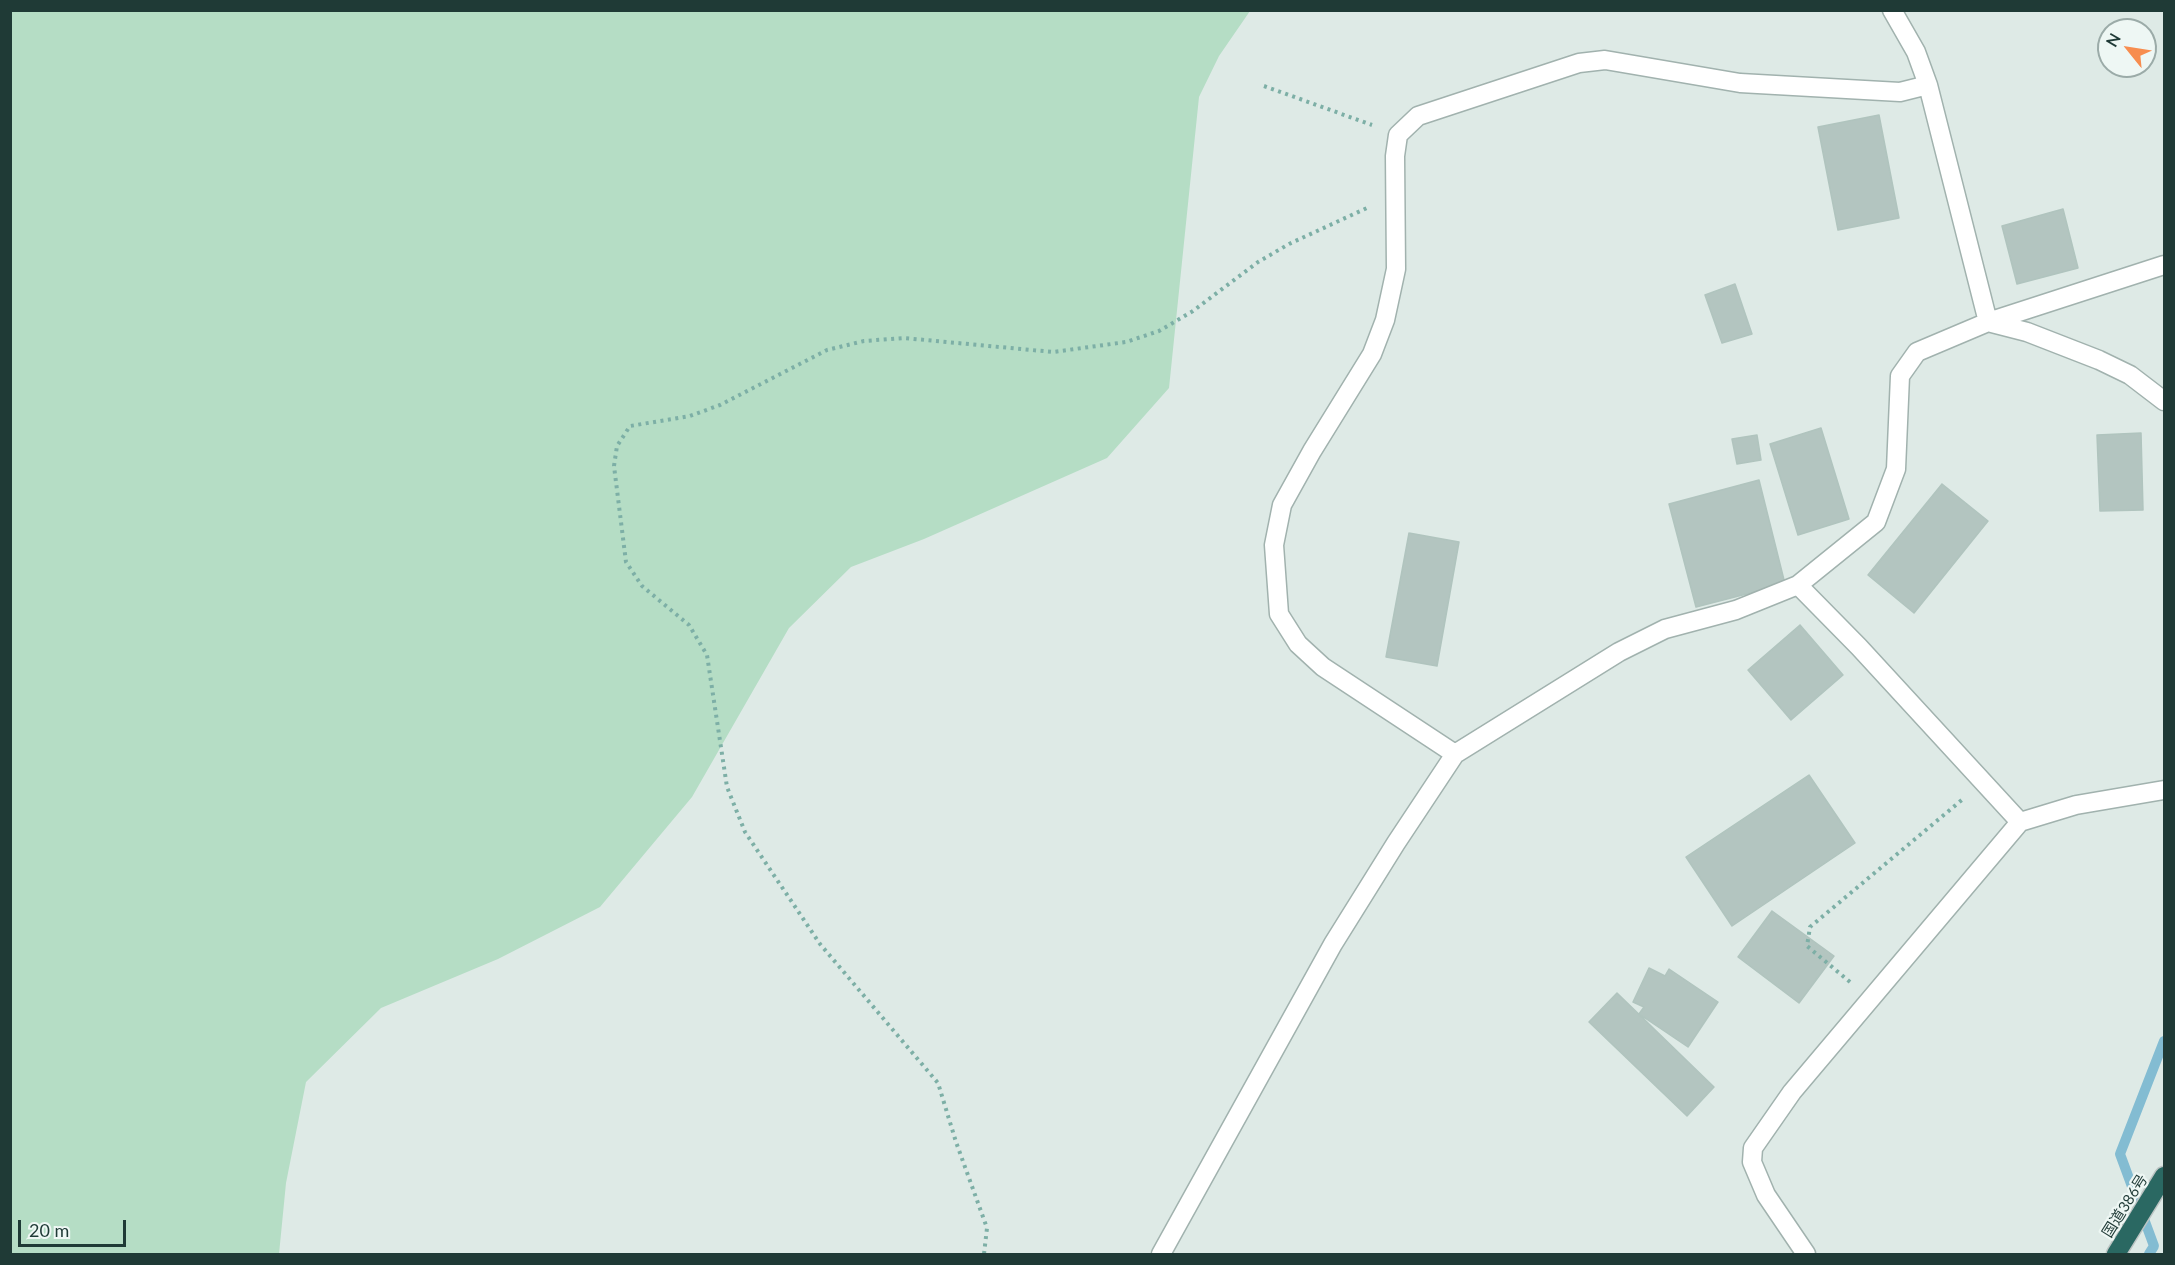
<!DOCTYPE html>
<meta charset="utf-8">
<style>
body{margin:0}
#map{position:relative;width:2175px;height:1265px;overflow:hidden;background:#deeae6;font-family:Lato,sans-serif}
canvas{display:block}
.frame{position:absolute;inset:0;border:12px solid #1f3a36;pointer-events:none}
.north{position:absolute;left:2097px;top:18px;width:60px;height:60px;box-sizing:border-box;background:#eef7f4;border:2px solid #9baba8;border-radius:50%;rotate:300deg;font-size:16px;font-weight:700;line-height:24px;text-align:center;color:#1f3a36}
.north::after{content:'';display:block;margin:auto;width:21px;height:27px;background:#f78d4f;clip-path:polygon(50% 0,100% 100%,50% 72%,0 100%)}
.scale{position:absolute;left:18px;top:1220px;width:108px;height:27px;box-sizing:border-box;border:3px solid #1f3a36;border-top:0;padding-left:8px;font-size:18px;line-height:21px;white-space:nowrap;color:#1f3a36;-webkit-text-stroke:4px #eef7f4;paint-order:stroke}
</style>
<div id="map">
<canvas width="2175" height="1265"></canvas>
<div class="frame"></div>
<div class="north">N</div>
<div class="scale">20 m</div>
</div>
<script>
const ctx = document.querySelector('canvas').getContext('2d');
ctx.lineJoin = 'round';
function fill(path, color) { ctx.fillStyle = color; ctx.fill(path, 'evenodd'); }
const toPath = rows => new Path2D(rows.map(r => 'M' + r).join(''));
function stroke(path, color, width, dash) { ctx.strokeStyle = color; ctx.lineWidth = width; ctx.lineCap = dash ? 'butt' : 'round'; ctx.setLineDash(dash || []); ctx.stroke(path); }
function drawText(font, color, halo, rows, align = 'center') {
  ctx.font = font + ' Lato,"Noto Sans JP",sans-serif'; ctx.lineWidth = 4.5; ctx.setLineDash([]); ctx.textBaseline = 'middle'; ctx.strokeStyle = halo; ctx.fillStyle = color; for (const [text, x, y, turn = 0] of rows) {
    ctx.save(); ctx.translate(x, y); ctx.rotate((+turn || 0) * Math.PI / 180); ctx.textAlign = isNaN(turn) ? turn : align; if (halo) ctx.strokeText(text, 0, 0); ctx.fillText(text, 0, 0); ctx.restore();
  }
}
fill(toPath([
 [10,11,1250,11,1219,56,1199,97,1169,388,1107,458,924,539,851,567,789,628,692,797,600,907,498,959,381,1008,306,1082,286,1183,279,1254,11,1254]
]), '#b5ddc5');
stroke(toPath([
 [2149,1254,2154,1246,2120,1154,2164,1041]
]), '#83bcd2', 10);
const building = toPath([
 [1879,115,1899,218,1838,230,1818,127,1879,115],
 [2063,209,2078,268,2017,284,2002,226,2063,209],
 [1735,284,1752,334,1722,343,1705,295,1735,284],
 [1821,428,1849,519,1798,535,1770,444,1821,428],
 [2141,433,2143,510,2100,511,2097,435,2141,433],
 [1757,435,1761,460,1737,464,1732,439,1757,435],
 [1759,480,1785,584,1696,607,1669,504,1759,480],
 [1942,484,1988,521,1914,613,1868,575,1942,484],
 [1409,533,1459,542,1437,666,1386,657,1409,533],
 [1800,625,1843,675,1791,720,1748,670,1800,625],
 [1809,775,1855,843,1732,926,1686,857,1809,775],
 [1772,911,1834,956,1799,1003,1738,957,1772,911],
 [1649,968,1665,976,1669,969,1718,1002,1688,1047,1639,1014,1644,1007,1633,1002,1649,968],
 [1617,993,1714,1087,1687,1116,1589,1022,1617,993]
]);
fill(building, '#b3c5c0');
stroke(building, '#b0c4be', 1.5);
const minor = toPath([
 [1892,10,1916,52,1928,85,1988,322],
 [1988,322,2027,332,2099,360,2130,375,2164,401],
 [1798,585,1859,647,2020,822,1792,1092,1753,1148,1752,1162,1766,1195,1806,1254],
 [1455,754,1323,667,1298,644,1279,614,1274,545,1282,505,1312,451,1372,354,1385,320,1396,269,1395,156,1398,135,1418,116,1579,63,1605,60,1740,83,1900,92,1928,85],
 [2020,822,2076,805,2164,790],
 [1161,1254,1333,944,1396,843,1455,754,1619,652,1665,629,1736,610,1798,585,1876,522,1896,469,1900,376,1917,352,1988,322,2164,265]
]);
const highway = toPath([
 [2116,1254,2164,1176]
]);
stroke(minor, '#a1b2ae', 21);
stroke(highway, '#bcc4c3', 21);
stroke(toPath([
 [1264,86,1372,125],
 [1850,982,1807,946,1810,927,1963,799],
 [984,1254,987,1228,956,1142,938,1083,820,944,745,832,727,787,707,655,689,625,642,586,626,562,614,466,617,446,630,426,690,416,720,405,827,350,864,341,904,338,1053,352,1126,342,1159,331,1193,311,1258,262,1289,244,1369,207]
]), '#7dafa6', 4, [3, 4.5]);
stroke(minor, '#fff', 18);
stroke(highway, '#2a6862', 18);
drawText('15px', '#1f3a36', '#eef7f4', [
 ["国道386号",2125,1206,-58]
]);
</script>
